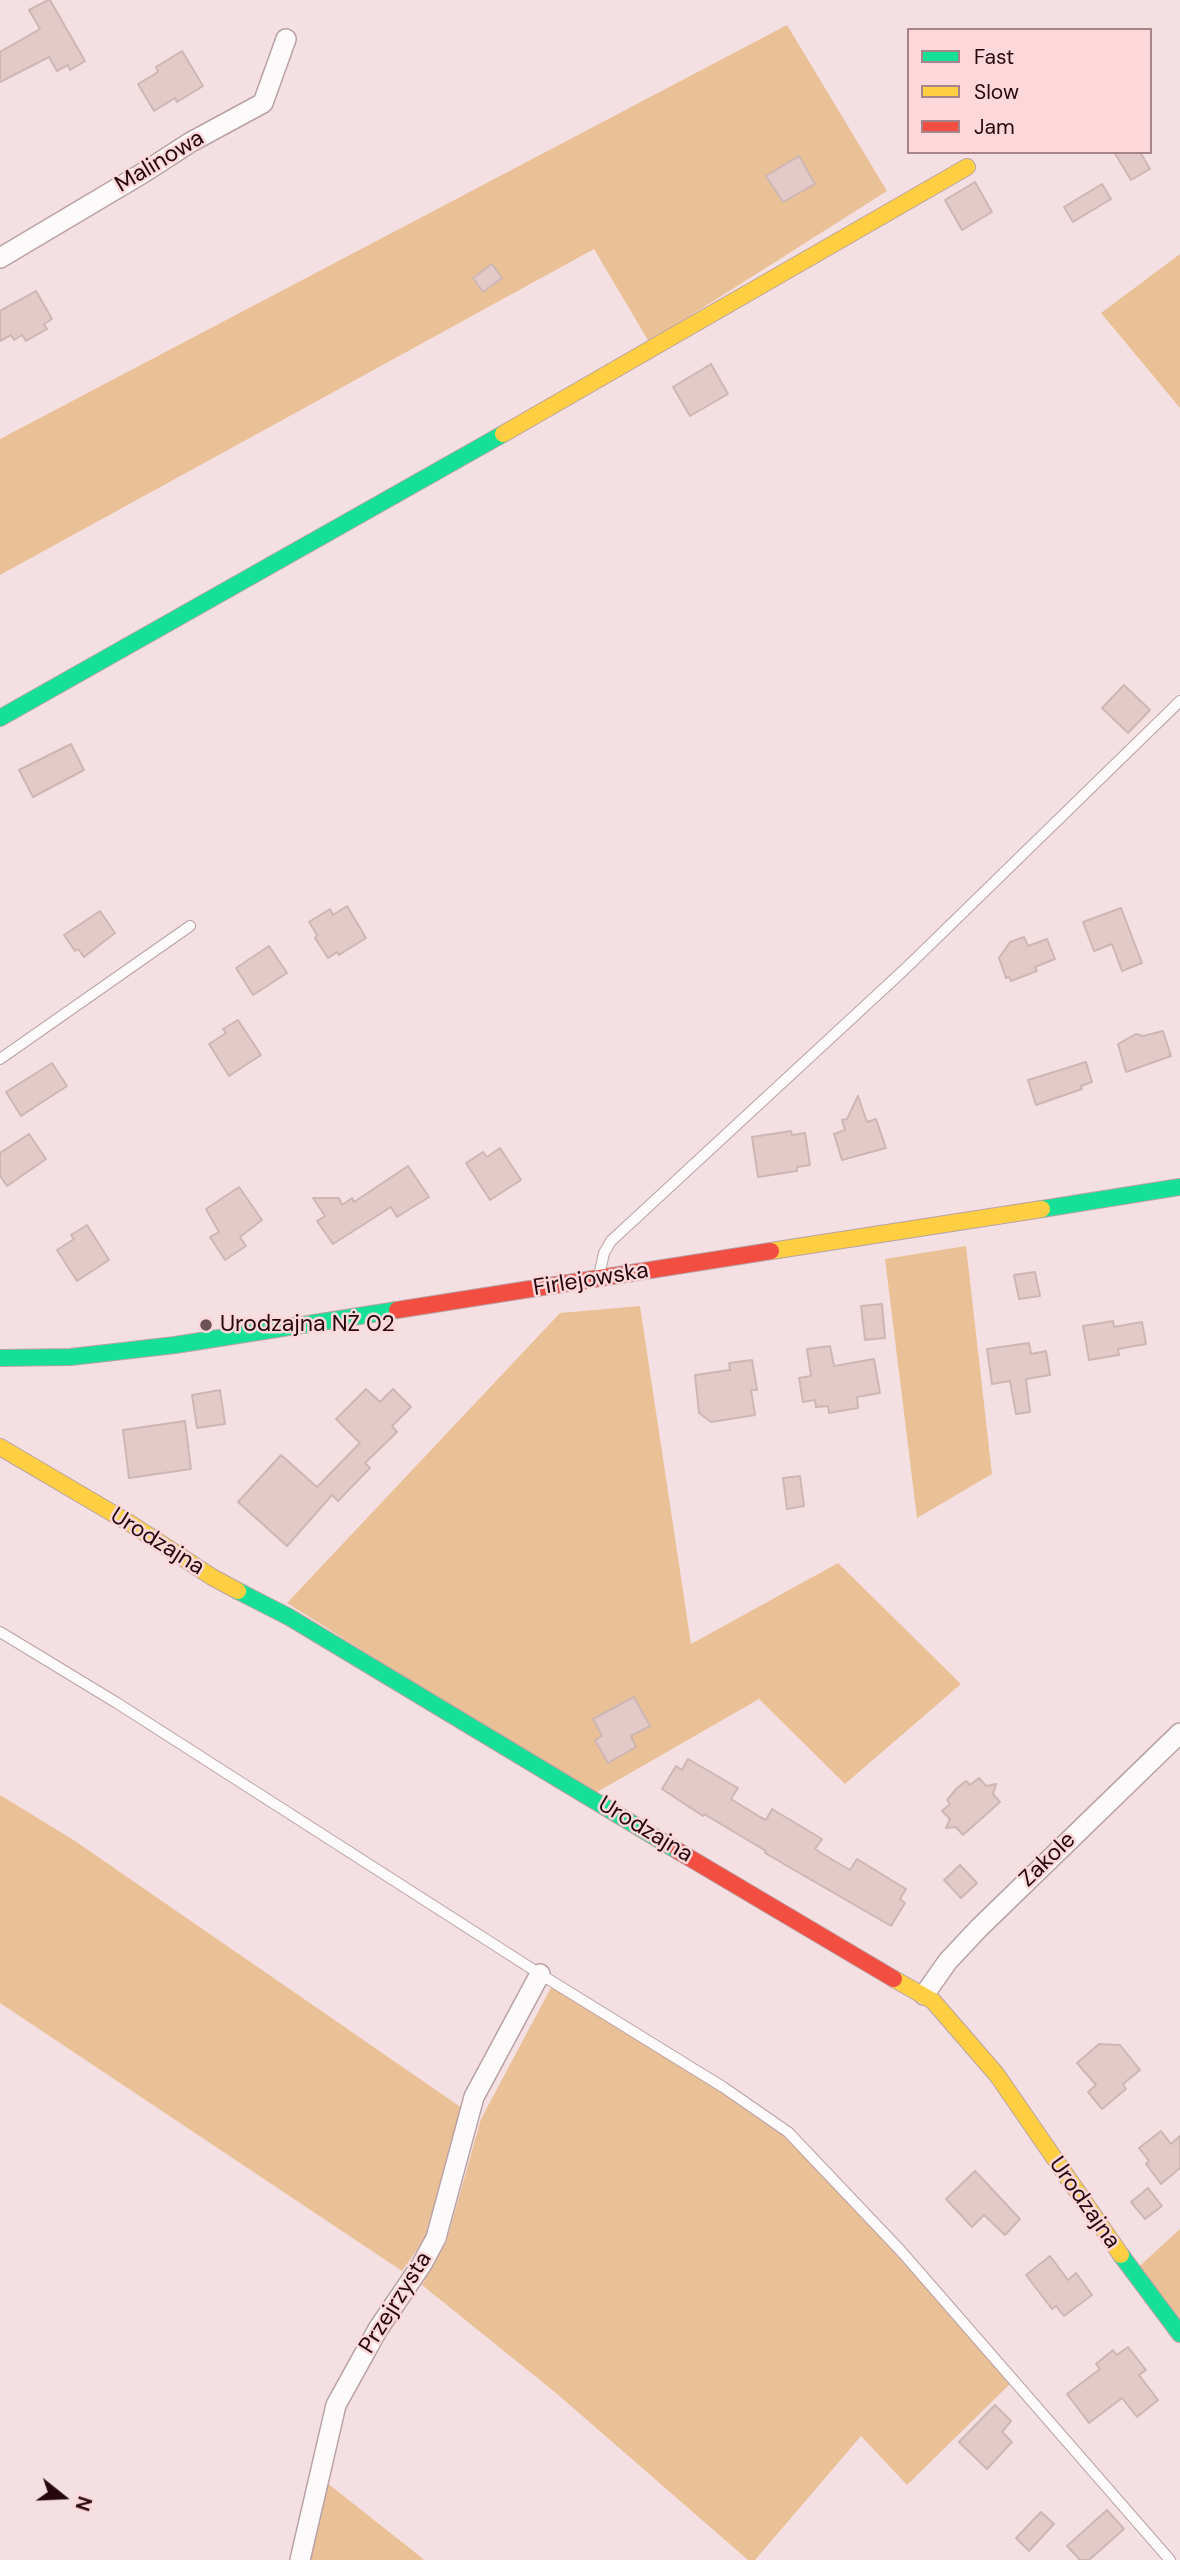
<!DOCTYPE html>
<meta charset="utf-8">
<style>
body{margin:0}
#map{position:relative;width:1180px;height:2560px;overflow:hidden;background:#f4e0e2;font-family:"DM Sans",sans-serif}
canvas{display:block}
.legend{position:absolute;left:907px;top:28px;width:245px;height:126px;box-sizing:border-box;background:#fcd8db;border:2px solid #a68489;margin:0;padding:9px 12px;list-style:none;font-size:21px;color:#25070d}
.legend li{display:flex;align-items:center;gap:14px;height:35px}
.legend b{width:35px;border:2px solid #a68489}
.north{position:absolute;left:28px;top:2462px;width:70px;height:70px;-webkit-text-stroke:5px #fcd8db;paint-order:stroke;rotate:108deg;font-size:19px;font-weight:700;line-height:28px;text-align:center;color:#25070d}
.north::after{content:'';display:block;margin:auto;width:24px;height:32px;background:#25070d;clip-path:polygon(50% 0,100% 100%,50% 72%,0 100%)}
</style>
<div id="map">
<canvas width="1180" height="2560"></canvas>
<ul class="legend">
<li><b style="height:9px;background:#16e098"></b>Fast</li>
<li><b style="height:9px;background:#ffcf43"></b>Slow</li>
<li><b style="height:9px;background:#f24e42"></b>Jam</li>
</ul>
<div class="north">N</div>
</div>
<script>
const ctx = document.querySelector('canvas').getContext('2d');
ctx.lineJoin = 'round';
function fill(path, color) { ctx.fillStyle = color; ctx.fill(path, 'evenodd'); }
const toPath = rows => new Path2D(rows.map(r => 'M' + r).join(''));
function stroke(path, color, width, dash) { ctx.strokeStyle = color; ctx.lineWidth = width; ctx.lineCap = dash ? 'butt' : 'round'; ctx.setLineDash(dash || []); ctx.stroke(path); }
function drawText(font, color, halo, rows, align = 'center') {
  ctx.font = font + ' "DM Sans",sans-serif'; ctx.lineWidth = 5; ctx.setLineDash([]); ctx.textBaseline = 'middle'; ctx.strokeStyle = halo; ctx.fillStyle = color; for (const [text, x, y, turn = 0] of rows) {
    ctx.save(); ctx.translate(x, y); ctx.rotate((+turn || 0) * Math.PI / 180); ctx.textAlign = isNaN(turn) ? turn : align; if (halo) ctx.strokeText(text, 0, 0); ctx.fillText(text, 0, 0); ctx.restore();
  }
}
fill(toPath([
 [787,25,887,191,649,342,594,249,0,575,0,439],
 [1180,254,1180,408,1101,313],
 [966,1246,992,1474,917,1518,885,1259],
 [640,1306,691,1644,838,1563,961,1684,845,1784,759,1699,592,1795,287,1603,560,1313],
 [0,1795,75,1841,462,2108,424,2240,402,2271,0,2003],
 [554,1982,788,2132,1013,2381,907,2485,861,2436,755,2560,748,2560,556,2393,422,2285,446,2243,481,2119],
 [1180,2229,1180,2339,1133,2272],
 [326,2482,417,2554,424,2560,308,2560]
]), '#eac096');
const building = toPath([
 [48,0,50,0,85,61,70,70,68,65,57,71,49,57,0,82,0,52,40,29,29,10,48,0],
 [182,51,203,86,177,102,175,98,154,111,138,84,158,72,156,67,182,51],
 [1114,152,1140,152,1150,169,1131,180,1114,152],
 [799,156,815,184,783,202,766,176,799,156],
 [975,182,992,212,962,230,945,200,975,182],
 [1102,184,1111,199,1073,222,1064,207,1102,184],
 [492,264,502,278,483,292,473,278,492,264],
 [36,291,52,319,44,324,47,329,26,341,22,335,14,340,11,335,0,341,0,311,36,291],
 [711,364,728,394,690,416,673,387,711,364],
 [1124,685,1150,710,1128,733,1102,708,1124,685],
 [71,744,84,770,33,797,19,770,71,744],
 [347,906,366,938,339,955,337,952,328,958,315,938,317,935,309,922,330,909,333,915,347,906],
 [1121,908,1142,963,1122,971,1112,944,1094,951,1083,922,1121,908],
 [100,911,115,933,84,957,78,949,75,951,64,935,100,911],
 [1024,937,1028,946,1047,939,1055,959,1035,967,1037,971,1011,981,1009,977,1006,978,999,958,1010,942,1024,937],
 [269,946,287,973,253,995,236,968,269,946],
 [238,1020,261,1055,229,1076,209,1044,226,1033,223,1029,238,1020],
 [1163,1031,1171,1056,1126,1072,1118,1044,1136,1034,1143,1036,1163,1031],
 [1086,1062,1092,1082,1081,1086,1082,1089,1036,1105,1028,1080,1086,1062],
 [52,1063,67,1086,21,1116,6,1092,52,1063],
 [858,1096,867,1122,876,1119,886,1148,842,1160,834,1134,845,1130,842,1120,847,1119,858,1096],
 [791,1131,792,1135,805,1133,810,1165,797,1167,797,1171,758,1177,752,1137,791,1131],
 [29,1134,46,1159,7,1186,0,1176,0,1153,29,1134],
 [500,1148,521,1180,490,1200,466,1163,483,1152,487,1157,500,1148],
 [408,1166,429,1197,397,1217,391,1207,333,1244,317,1221,325,1216,313,1198,339,1198,342,1205,352,1198,354,1202,408,1166],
 [239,1187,262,1220,240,1237,246,1246,225,1260,210,1237,219,1232,206,1209,239,1187],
 [87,1225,109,1260,77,1281,57,1250,74,1239,71,1235,87,1225],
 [1035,1272,1040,1296,1019,1299,1014,1275,1035,1272],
 [882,1304,885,1338,865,1340,861,1306,882,1304],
 [1113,1321,1114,1327,1142,1322,1146,1344,1118,1349,1119,1355,1089,1360,1083,1326,1113,1321],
 [1029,1343,1031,1354,1046,1351,1050,1375,1026,1379,1030,1412,1016,1414,1010,1381,992,1384,987,1349,1029,1343],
 [830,1346,834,1366,874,1359,880,1393,857,1397,858,1408,829,1413,828,1406,816,1407,815,1400,803,1402,799,1378,811,1376,807,1349,830,1346],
 [752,1360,757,1390,751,1390,755,1415,711,1422,699,1413,695,1375,730,1370,729,1363,752,1360],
 [366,1389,380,1402,393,1389,411,1407,392,1426,397,1432,365,1463,370,1468,338,1501,332,1495,287,1546,238,1502,281,1455,317,1487,360,1443,336,1419,366,1389],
 [220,1390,225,1424,197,1428,192,1395,220,1390],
 [185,1421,191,1469,129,1478,123,1430,185,1421],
 [800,1476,804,1506,787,1509,783,1478,800,1476],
 [634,1697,650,1726,631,1736,636,1747,608,1763,595,1740,602,1736,593,1719,634,1697],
 [688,1759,738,1788,731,1799,760,1817,766,1820,772,1809,822,1839,815,1849,821,1853,850,1870,857,1859,906,1889,900,1899,905,1903,891,1926,765,1853,766,1851,704,1814,703,1816,662,1789,676,1766,682,1770,688,1759],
 [979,1778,986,1786,996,1784,993,1794,1000,1802,963,1835,956,1827,946,1828,950,1819,942,1811,950,1804,947,1800,957,1788,966,1781,970,1785,979,1778],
 [960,1865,977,1883,961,1898,944,1880,960,1865],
 [1099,2044,1120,2045,1140,2070,1123,2084,1126,2089,1102,2109,1088,2092,1096,2085,1077,2063,1099,2044],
 [1161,2131,1171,2144,1180,2136,1180,2168,1161,2184,1146,2164,1149,2161,1139,2148,1161,2131],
 [975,2171,1020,2219,1005,2235,984,2215,972,2227,946,2199,975,2171],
 [1148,2188,1162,2206,1145,2219,1131,2202,1148,2188],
 [1050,2256,1068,2280,1076,2273,1092,2295,1064,2316,1056,2306,1052,2309,1026,2275,1050,2256],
 [1128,2347,1146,2370,1139,2375,1158,2400,1137,2417,1122,2398,1089,2423,1067,2394,1100,2369,1096,2364,1113,2350,1117,2355,1128,2347],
 [995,2405,1011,2421,1002,2432,1012,2442,987,2469,959,2442,995,2405],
 [1107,2510,1124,2529,1089,2560,1080,2560,1067,2546,1107,2510],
 [1041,2512,1054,2524,1029,2551,1016,2538,1041,2512]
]);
fill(building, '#e3cac8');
stroke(building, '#ceb6b4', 2);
const lane = toPath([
 [0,1059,190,926],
 [599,1276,604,1253,611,1241,905,969,1180,701],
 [0,1632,117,1703,540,1974,723,2087,788,2132,901,2251,1170,2560]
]);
const street = toPath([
 [0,258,143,173,191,142,263,103,286,39],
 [924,1995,948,1961,979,1928,1180,1733],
 [300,2560,336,2405,378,2329,422,2264,436,2238,474,2097,540,1974]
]);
const fast = toPath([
 [0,718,503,434],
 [1042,1209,1180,1187],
 [0,1358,71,1357,175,1345,397,1310],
 [238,1591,289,1617,678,1851],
 [1121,2255,1180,2334]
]);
const slow = toPath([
 [503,434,967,167],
 [771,1251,1042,1209],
 [0,1447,131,1524,212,1577,238,1591],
 [894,1979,933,2001,997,2075,1121,2255]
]);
const jam = toPath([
 [397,1310,771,1251],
 [678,1851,894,1979]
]);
stroke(lane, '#b9a1a4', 12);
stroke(street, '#b9a1a4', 22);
stroke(fast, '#b9a1a4', 18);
stroke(slow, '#b9a1a4', 18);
stroke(jam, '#b9a1a4', 18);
stroke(lane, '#fdfafb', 10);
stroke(street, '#fdfafb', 19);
stroke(fast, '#16e098', 16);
stroke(slow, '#ffcf43', 16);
stroke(jam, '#f24e42', 16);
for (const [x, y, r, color] of [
 [206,1325,7,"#6d5358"]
]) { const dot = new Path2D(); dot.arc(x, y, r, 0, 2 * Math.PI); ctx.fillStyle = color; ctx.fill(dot); stroke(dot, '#fcd8db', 2.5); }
drawText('23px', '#25070d', '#fcd8db', [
 ["Malinowa",160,162,-31],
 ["Firlejowska",591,1280,-9],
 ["Urodzajna",157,1542,32],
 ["Urodzajna",645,1830,31],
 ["Zakole",1048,1860,-44],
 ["Urodzajna",1084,2203,55],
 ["Przejrzysta",396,2303,-58]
]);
drawText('23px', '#25070d', '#fcd8db', [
 ["Urodzajna NŻ 02",220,1325]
], 'left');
</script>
